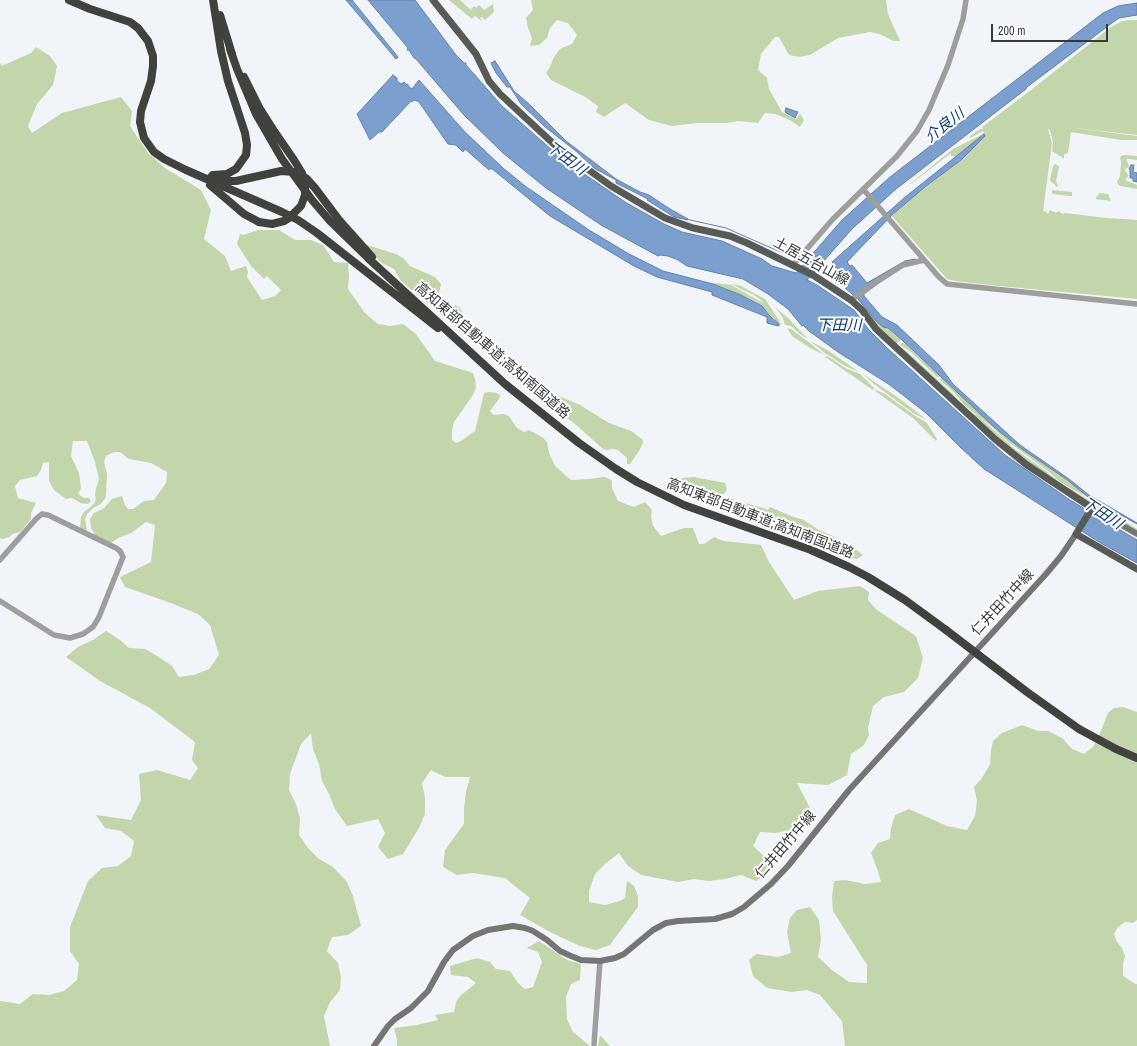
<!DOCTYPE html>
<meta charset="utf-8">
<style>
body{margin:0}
#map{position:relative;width:1137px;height:1046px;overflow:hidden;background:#f1f5fa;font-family:"Archivo Narrow",sans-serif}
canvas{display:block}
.scale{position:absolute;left:991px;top:24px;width:117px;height:18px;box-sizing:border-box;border:2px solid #37383a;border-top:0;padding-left:5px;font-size:12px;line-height:14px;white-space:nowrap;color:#37383a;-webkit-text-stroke:3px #fff;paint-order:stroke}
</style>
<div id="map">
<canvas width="1137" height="1046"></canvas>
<div class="scale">200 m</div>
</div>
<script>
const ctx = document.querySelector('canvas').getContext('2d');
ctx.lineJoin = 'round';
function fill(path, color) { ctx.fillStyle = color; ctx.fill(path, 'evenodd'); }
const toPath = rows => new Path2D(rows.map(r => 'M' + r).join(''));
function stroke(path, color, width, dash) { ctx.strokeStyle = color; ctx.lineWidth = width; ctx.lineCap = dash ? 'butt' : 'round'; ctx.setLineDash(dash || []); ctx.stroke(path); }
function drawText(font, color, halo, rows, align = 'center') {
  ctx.font = font + ' "Archivo Narrow","Noto Sans JP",sans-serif'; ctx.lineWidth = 4; ctx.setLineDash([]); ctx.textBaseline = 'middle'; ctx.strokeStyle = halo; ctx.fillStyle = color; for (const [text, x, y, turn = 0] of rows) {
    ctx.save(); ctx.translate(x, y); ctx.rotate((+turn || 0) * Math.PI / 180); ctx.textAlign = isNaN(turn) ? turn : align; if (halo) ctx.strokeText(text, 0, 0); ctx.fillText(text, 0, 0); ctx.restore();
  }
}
fill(toPath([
 [449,0,460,0,473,12,471,9,475,6,476,8,479,5,484,10,493,4,494,12,485,20,482,17,480,18,482,20,482,21,475,16,472,19],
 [531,0,886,0,888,14,900,41,893,41,880,34,870,32,838,38,810,55,799,57,789,55,779,37,775,37,761,54,758,70,767,78,769,89,782,112,796,119,800,114,804,120,800,127,790,120,775,114,765,113,758,123,738,121,727,123,697,123,672,126,649,120,625,103,604,117,596,112,598,106,587,98,551,80,546,73,550,67,554,57,560,49,572,44,577,35,568,23,557,20,550,28,547,38,539,45,530,46,532,38,528,28,526,18,533,10],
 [1127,20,1137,20,1137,135,1066,127,1137,136,1137,140,1121,140,1071,132,1068,153,1064,154,1064,158,1063,158,1052,151,1053,142,1050,130,1048,129,1052,143,1043,212,1045,211,1048,214,1050,210,1056,213,1058,211,1063,214,1065,213,1107,218,1137,220,1137,299,989,285,955,281,947,279,892,216,916,195,961,160,985,136,983,131,972,137,970,138,970,136,980,129,983,129,982,127,1031,90,1111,27,1120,22],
 [36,47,50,56,57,66,53,85,37,104,28,126,32,133,62,113,121,97,132,111,130,126,148,153,165,168,201,190,211,210,204,239,225,256,231,271,246,266,248,272,247,277,262,300,275,296,281,290,267,276,264,279,251,266,237,244,240,234,243,235,258,230,279,230,295,240,311,240,323,245,334,262,348,263,349,276,348,289,365,313,378,324,390,326,403,324,416,334,435,361,473,373,475,379,476,387,473,395,454,422,452,431,452,440,456,443,461,441,475,431,484,393,488,392,497,393,500,395,499,399,490,411,493,415,503,414,509,416,517,428,524,432,529,430,542,437,547,442,549,453,555,466,571,480,589,479,604,477,608,478,612,481,612,488,618,501,634,507,645,502,652,510,651,516,653,526,661,536,684,528,693,528,699,544,704,544,714,537,724,541,761,545,769,562,794,600,818,591,860,586,869,592,868,600,877,610,916,636,923,658,918,678,904,692,884,697,873,706,868,728,869,735,864,745,851,754,847,775,828,785,797,783,811,810,799,828,776,833,760,832,753,846,765,857,770,872,756,881,741,875,725,879,709,881,694,879,678,882,641,875,628,866,619,853,606,863,595,874,589,891,589,902,605,905,620,901,625,898,627,881,634,886,638,896,638,907,610,945,596,950,580,946,548,931,520,915,530,898,505,878,473,873,457,875,443,867,445,850,464,824,464,808,466,792,470,777,445,777,431,770,422,783,425,798,425,814,419,828,403,854,388,859,378,847,385,833,378,819,347,826,335,809,329,794,322,781,319,764,313,749,311,733,301,744,290,774,289,790,296,804,300,819,299,835,308,848,319,859,333,867,347,882,353,896,361,926,348,935,332,937,327,951,338,963,341,977,340,990,330,1002,324,1016,330,1046,0,1046,0,1001,20,1004,33,994,49,995,64,991,77,980,79,964,70,951,70,927,88,881,102,868,118,866,131,856,134,841,121,831,105,828,96,815,131,820,141,800,139,774,157,770,190,780,198,768,192,760,195,742,150,708,100,681,66,657,78,647,93,640,106,631,120,640,129,648,145,649,159,657,172,666,179,677,194,675,209,669,219,655,210,625,198,614,168,602,125,587,120,577,151,562,155,525,146,522,131,533,118,538,110,544,96,537,91,528,90,519,94,513,103,509,112,499,122,496,125,505,128,509,133,509,144,501,154,500,166,483,167,472,151,463,129,459,120,452,114,452,106,456,104,462,107,474,106,497,101,504,93,508,87,514,85,519,87,531,80,528,81,517,84,512,94,504,96,499,95,495,96,488,99,479,95,462,87,441,73,441,71,456,79,473,81,488,78,494,84,498,89,498,91,501,88,504,81,503,72,498,66,499,54,490,49,481,49,462,43,463,41,470,37,476,20,480,15,486,18,498,36,503,31,513,31,519,20,532,12,534,10,537,2,539,0,538,0,63,2,66,31,53],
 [983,134,969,149,962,151,962,152,956,157,951,156,951,153,911,184,910,184,953,149],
 [1124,155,1137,156,1137,160,1127,159,1126,157,1129,167,1127,168,1126,168,1125,171,1128,174,1128,177,1125,180,1137,185,1137,189,1120,186,1118,184,1117,182,1120,176,1121,162,1120,158,1121,156],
 [1055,164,1057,165,1059,167,1056,181,1058,186,1057,187,1050,180,1053,166],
 [1052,190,1072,192,1072,196,1069,196,1054,194,1052,193],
 [1099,193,1108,194,1111,201,1096,199,1096,197,1098,196],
 [364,245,367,245,396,254,403,258,410,266,435,277,441,284,439,293,442,297,440,300,452,308,455,305,460,308,467,320,473,325,479,337,477,339,465,335,401,281,394,269,382,263],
 [714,283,731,285,763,303,763,302,754,295,731,284,741,286,765,299,779,320,781,325,778,327,779,324,762,306,756,302,740,294,713,284],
 [859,302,869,312,876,321,883,327,887,328,901,340,896,344,876,325,859,303],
 [775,307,789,319,808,339,800,334,791,326,785,325,783,318],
 [787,328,791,329,810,343,824,355,810,348,792,336],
 [810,341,829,351,859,372,845,366,825,353],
 [903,342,921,359,940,376,938,378,911,352,900,345],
 [899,346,905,350,916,360,953,394,958,400],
 [827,356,832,359,845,368,860,374,874,388,873,390,825,357],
 [509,365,518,366,521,373,530,377,552,393,580,405,609,423,631,431,643,440,643,443,639,451,630,464,627,464,627,458,618,450,613,449,607,450,603,449,573,422,553,410,543,400,538,391,527,385],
 [863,374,900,399,927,420,913,413,874,384],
 [941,377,996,428,995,429,964,405,955,393,940,380],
 [876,390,885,394,914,415,927,423,937,439,936,441,913,418,875,391],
 [968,411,978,416,1016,450,1046,471,1059,483,1020,456],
 [997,429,1019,447,1066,479,1085,494,1083,495,1060,482,1048,471,1006,440,996,431],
 [694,477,725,483,727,489,725,493,709,503,703,503,704,496,697,496,675,487,682,478],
 [1062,486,1069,488,1134,527,1137,529,1137,532],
 [728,498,763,508,768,510,770,507,791,516,804,520,817,529,848,543,863,555,857,559,849,557,772,523,769,516,725,503],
 [1123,707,1137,712,1137,920,1133,923,1125,922,1118,927,1114,934,1117,942,1122,948,1125,956,1123,964,1123,976,1135,984,1137,984,1137,1046,845,1046,842,1021,820,995,807,990,792,992,767,988,753,976,749,960,756,954,778,957,791,953,787,932,790,918,797,910,810,907,819,920,821,940,818,957,832,970,849,982,867,983,867,965,833,911,832,897,834,881,845,880,865,884,881,882,878,871,871,853,878,843,890,839,891,828,895,815,909,809,947,826,967,830,975,816,977,801,974,787,982,778,990,764,991,751,993,741,1002,733,1022,725,1038,731,1048,731,1062,738,1072,749,1084,754,1093,747,1098,738,1108,713,1114,708],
 [539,941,567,960,581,964,580,980,571,984,566,997,567,1019,573,1032,590,1046,397,1046,397,1039,394,1028,417,1025,438,1020,435,1015,454,1012,456,1002,459,997,476,983,468,977,451,975,450,966,477,958,490,962,496,969,510,971,518,983,525,989,533,987,542,962,538,952,527,948],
 [600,1035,610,1046,598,1046]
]), '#c3d5aa');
const water = toPath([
 [346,0,352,0,398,57,396,59,346,0],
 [368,0,415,0,456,55,464,63,466,63,466,65,502,106,561,158,625,202,664,224,682,232,722,241,762,259,772,266,796,273,842,220,890,177,1103,13,1118,6,1137,3,1137,15,1119,18,1112,23,1027,87,1026,88,1026,89,896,189,852,229,807,280,817,285,854,310,869,330,885,346,1005,455,1070,500,1137,540,1137,563,1099,542,984,469,961,448,926,413,890,385,838,352,809,331,803,325,802,326,788,309,768,294,743,279,687,266,678,260,668,256,660,255,658,256,601,225,546,188,503,153,463,114,416,59,414,58,409,50,407,50,408,48,368,0],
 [495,61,514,91,529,104,566,141,616,179,640,192,649,195,670,209,688,219,688,220,674,217,647,200,648,199,616,183,616,180,594,168,577,152,544,126,521,104,510,87,507,87,496,73,491,63,495,61],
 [393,75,397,78,397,81,401,84,404,82,407,85,408,84,408,86,412,89,419,80,464,131,503,168,525,186,589,230,629,254,663,271,713,284,741,295,762,306,770,316,779,324,778,326,767,323,767,317,712,295,712,292,657,277,634,266,550,216,491,168,489,170,465,149,463,152,456,145,448,144,419,102,415,100,410,102,382,132,379,132,370,140,357,114,393,75],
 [786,108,798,112,795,118,785,112,786,108],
 [984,134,985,136,961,160,925,187,892,215,847,262,850,266,852,265,867,283,905,261,915,259,915,261,907,262,864,294,864,296,882,317,897,325,939,365,953,384,1020,445,1069,479,1089,495,1137,523,1137,524,1088,497,1066,479,1019,447,995,428,903,341,888,328,883,327,876,321,858,299,845,288,847,286,845,282,849,276,835,267,835,265,832,262,904,198,984,134],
 [1131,165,1134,165,1133,172,1137,173,1137,182,1133,181,1133,178,1130,178,1130,169,1129,169,1131,165]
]);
fill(water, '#7b9fcf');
stroke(water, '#6780a2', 1);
stroke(toPath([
 [686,219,726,228,785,254]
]), '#6780a2', 1);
stroke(toPath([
 [863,189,939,277,947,284,1137,304],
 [793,265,832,220,897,156,917,131,929,110,948,65,963,19,966,0],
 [851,300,875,283,903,265,924,260],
 [0,560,36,519,42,514,48,515,116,548,120,551,123,557,99,617,93,627,83,634,70,638,54,635,0,601],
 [594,1044,600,961]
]), '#9e9f9d', 5.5);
stroke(toPath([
 [1092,508,1137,534],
 [374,1046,388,1026,395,1019,411,1008,428,991,444,962,453,950,473,936,488,930,513,926,525,928,533,931,547,940,560,951,571,956,581,960,600,961,615,958,624,954,653,930,666,923,678,921,715,919,732,914,744,907,771,884,788,866,849,790,1046,574,1061,556,1076,534]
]), '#757673', 6);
stroke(toPath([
 [433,0,476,54,489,81,500,94,557,147,611,186,665,218,693,228,730,236,747,243,813,275,851,300,862,310,876,329,996,440,1027,465,1092,508,1076,534,1137,569]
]), '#585a56', 7);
stroke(toPath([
 [69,0,90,9,130,22,138,28,148,41,153,56,153,66,151,81,141,111,140,122,144,138,154,152,164,159,186,170,282,212,298,220,317,233,438,328],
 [213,0,221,51,228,81,245,133,247,145,246,155,236,169,227,174,213,175],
 [220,15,232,54],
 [244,77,260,109,272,128],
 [211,177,226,181,236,181,281,171,294,172,306,178,315,188,339,220,372,257],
 [210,185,244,214,259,222],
 [369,259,505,384,579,443,616,469,637,482,684,505,811,550,849,567,868,577,905,600,946,630],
 [1079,729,1116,749,1137,758]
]), '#40423d', 8);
stroke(toPath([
 [230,49,237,69,256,114,282,159,312,200,330,221,369,259],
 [259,222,272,224,284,221,289,218,301,206,305,195,305,184,302,173,294,160,272,128],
 [946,630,1027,692,1079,729]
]), '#40423d', 8);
drawText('14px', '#37383a', '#fff', [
 ["土居五台山線",811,262,29],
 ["高知東部自動車道;高知南国道路",492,351,41],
 ["高知東部自動車道;高知南国道路",760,519,21],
 ["仁井田竹中線",1003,603,-47],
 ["仁井田竹中線",786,845,-49]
]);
drawText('italic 15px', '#053872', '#fff', [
 ["介良川",945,126,-38],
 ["下田川",566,159,36],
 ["下田川",839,326],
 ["下田川",1102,514,33]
]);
</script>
